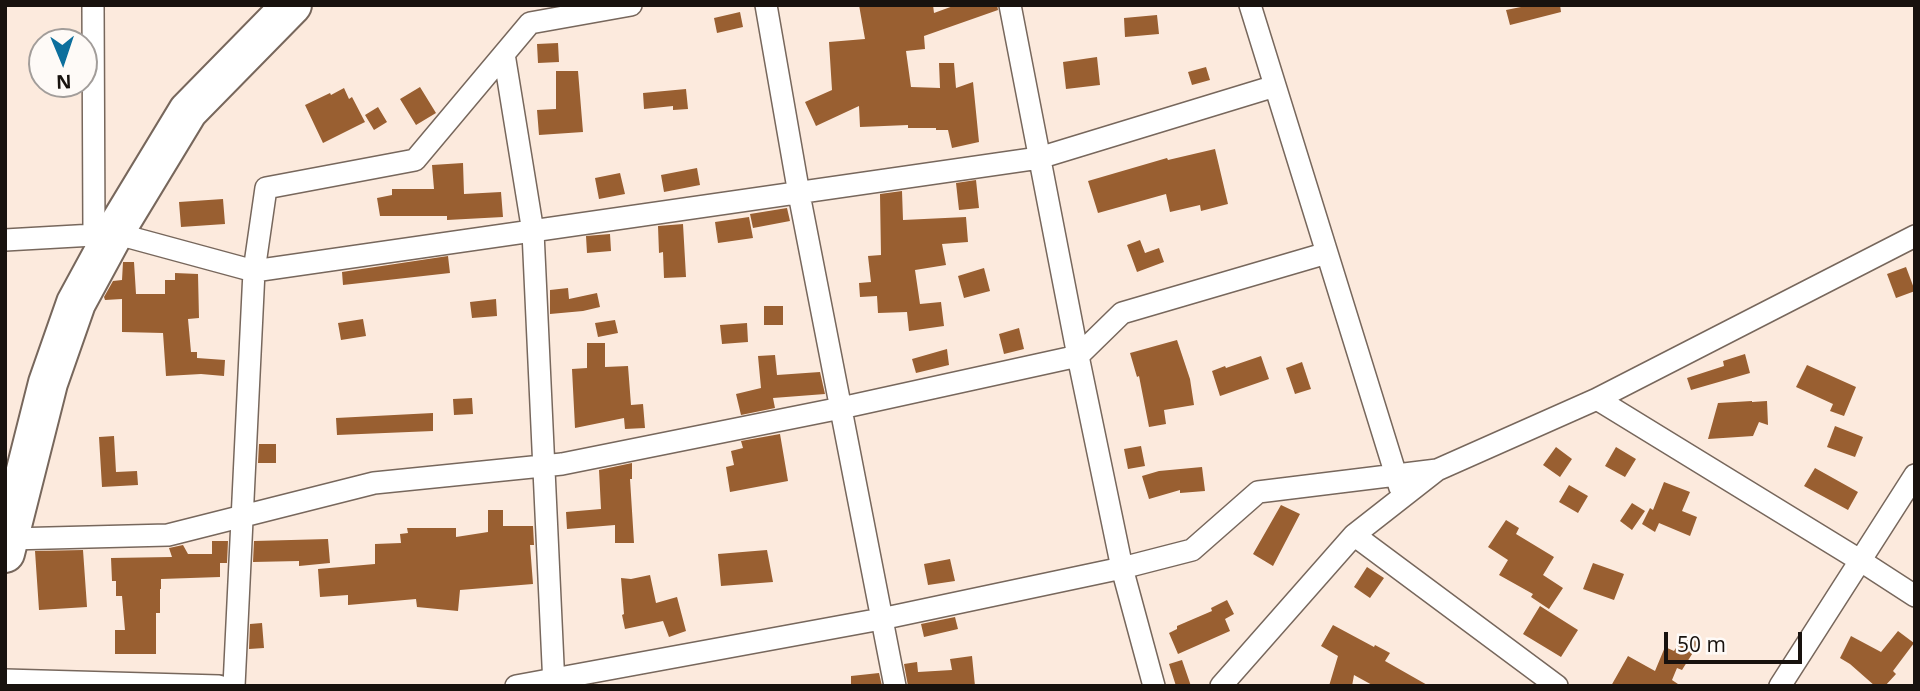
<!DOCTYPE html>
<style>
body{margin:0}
#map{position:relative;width:1920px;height:691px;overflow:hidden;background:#fceadd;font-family:"Open Sans",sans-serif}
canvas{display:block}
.frame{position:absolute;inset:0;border:7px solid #18120e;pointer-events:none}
.north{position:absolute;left:28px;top:28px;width:70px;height:70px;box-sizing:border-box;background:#fefaf7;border:2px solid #a29d9a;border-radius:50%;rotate:178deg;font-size:19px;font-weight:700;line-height:28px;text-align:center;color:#18120e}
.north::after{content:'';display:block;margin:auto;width:24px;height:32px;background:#0d6f9d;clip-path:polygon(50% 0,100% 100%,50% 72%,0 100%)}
.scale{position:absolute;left:1664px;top:632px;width:138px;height:32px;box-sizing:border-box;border:4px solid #18120e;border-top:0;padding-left:9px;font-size:21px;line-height:24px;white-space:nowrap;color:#18120e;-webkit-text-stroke:5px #fefaf7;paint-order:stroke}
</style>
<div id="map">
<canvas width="1920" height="691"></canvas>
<div class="frame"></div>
<div class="north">N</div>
<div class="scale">50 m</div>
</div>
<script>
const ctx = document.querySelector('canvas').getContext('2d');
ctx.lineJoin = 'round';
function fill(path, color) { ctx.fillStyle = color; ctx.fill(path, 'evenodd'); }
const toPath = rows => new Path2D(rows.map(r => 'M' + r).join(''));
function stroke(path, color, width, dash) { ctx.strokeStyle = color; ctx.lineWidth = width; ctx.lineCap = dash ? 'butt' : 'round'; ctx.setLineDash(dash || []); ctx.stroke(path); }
fill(toPath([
 [859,5,933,5,934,13,956,5,997,5,998,10,924,36,925,49,906,51,911,87,940,88,939,63,954,63,956,88,973,82,979,142,952,148,948,130,936,130,936,128,908,128,908,125,860,127,859,106,816,126,805,102,832,90,829,42,865,39],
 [1560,5,1561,12,1510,25,1506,10,1521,7],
 [740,12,743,27,717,33,714,18],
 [1157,15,1159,34,1125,37,1124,18],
 [558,43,559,62,538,63,537,44],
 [1097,57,1100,85,1066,89,1063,62],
 [1206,67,1210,80,1192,85,1188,72],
 [556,71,578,71,583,132,539,135,537,110,556,109],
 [420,87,436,113,416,125,400,99],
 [344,88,349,99,352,97,365,122,323,143,305,105,330,93,331,95],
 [686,89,688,109,673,110,673,106,644,109,643,93],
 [378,107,387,122,374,130,365,115],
 [1215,149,1228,204,1201,211,1200,205,1170,212,1166,194,1098,213,1088,181,1167,158,1168,160],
 [463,163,464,194,501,192,503,217,447,220,447,216,380,216,377,198,392,195,392,189,434,189,432,165],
 [697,168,700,185,664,192,661,175],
 [620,173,625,194,599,199,595,178],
 [976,180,979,208,959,210,956,183],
 [902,191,903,220,966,217,968,242,942,244,946,265,915,270,920,304,941,302,944,326,909,331,907,312,878,313,877,296,860,297,859,283,871,282,868,256,881,255,880,194],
 [223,199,225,224,181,227,179,202],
 [787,208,790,221,753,228,750,214],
 [749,217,753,238,718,243,715,222],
 [683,224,686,277,664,278,663,252,659,253,658,226],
 [610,234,611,251,587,253,586,236],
 [1140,240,1145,253,1159,248,1164,262,1137,272,1127,245],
 [448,256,450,273,343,285,342,272],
 [123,262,134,262,136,294,165,294,165,280,175,280,175,273,198,274,199,318,188,319,191,352,197,352,197,358,225,360,224,376,201,374,166,376,163,333,122,332,122,299,105,300,104,297,113,281,122,280],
 [1906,267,1915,291,1896,298,1887,274],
 [984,268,990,291,964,298,958,276],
 [568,288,569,299,597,293,600,307,583,311,550,314,550,290],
 [496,299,497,316,472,318,470,302],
 [764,306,783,306,783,325,764,325],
 [363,319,366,336,341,340,338,323],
 [615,320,618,333,598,337,595,323],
 [747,323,748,342,722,344,720,325],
 [1019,328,1024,349,1004,354,999,334],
 [1177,340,1190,379,1194,405,1164,410,1166,424,1149,427,1139,376,1137,377,1130,353],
 [587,343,605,343,605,367,628,366,631,405,643,404,645,428,625,429,624,418,575,428,572,369,587,368],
 [947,349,949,365,916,373,912,359],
 [1745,354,1750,373,1691,390,1687,378,1724,366,1723,361],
 [775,355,777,375,820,372,825,394,773,398,775,408,741,415,736,394,761,388,758,356],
 [1261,356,1269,379,1220,396,1212,371,1225,366,1226,368],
 [1302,362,1311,389,1295,394,1286,368],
 [1807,365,1856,387,1844,416,1830,411,1833,404,1796,387],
 [472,398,473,414,454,415,453,399],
 [1752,401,1752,402,1767,401,1768,425,1759,422,1753,436,1708,439,1718,403],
 [433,413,433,431,337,435,336,418],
 [1835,426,1863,437,1855,457,1827,447],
 [780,434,788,481,730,492,726,467,734,465,731,451,743,448,741,441],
 [114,436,116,472,137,471,138,485,102,487,99,437],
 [259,444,276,444,276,463,258,463],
 [1141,446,1145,466,1128,469,1124,449],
 [1556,447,1572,459,1560,477,1543,465],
 [1616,447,1636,459,1625,477,1605,466],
 [632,463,632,479,630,479,634,543,615,543,615,525,567,529,566,512,601,509,599,470],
 [1202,467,1205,491,1180,493,1180,490,1149,499,1142,476,1159,471],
 [1815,468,1858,492,1848,510,1804,486],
 [1664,482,1690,492,1682,511,1697,517,1690,536,1659,523,1655,532,1642,524,1650,508,1653,510],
 [1569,485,1588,496,1578,513,1559,502],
 [1632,503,1645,511,1632,530,1620,521],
 [1281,505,1300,514,1273,566,1253,554],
 [488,510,503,510,503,526,533,526,534,545,530,545,533,584,460,590,458,611,417,607,416,599,348,605,348,595,320,597,318,569,375,564,375,544,401,543,400,534,408,533,407,528,456,528,456,537,488,532],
 [1506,520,1519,528,1516,534,1554,557,1543,575,1563,588,1549,609,1531,597,1533,594,1499,575,1508,560,1488,547],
 [328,539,330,563,299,566,299,561,253,562,254,541],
 [212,541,228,541,227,563,220,563,220,577,161,579,161,589,160,589,160,613,156,613,156,654,115,654,115,630,125,630,122,596,116,596,116,581,112,581,111,558,172,557,169,548,183,545,188,554,212,554],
 [83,550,87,607,39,610,35,551],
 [767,550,773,582,721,586,718,554],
 [950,559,955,581,928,585,924,564],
 [1593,563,1624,574,1614,600,1583,589],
 [1367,567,1384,578,1370,598,1354,587],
 [650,575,656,603,677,597,686,631,669,637,663,621,625,629,622,615,624,614,621,578,631,579],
 [1227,600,1234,614,1225,619,1230,631,1178,654,1169,633,1177,629,1177,626,1212,611,1211,608],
 [1540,606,1578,630,1561,657,1523,634],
 [955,617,958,629,924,637,921,624],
 [262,623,264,648,249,649,250,624],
 [1333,625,1374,647,1375,645,1390,653,1385,661,1429,686,1374,686,1354,675,1352,686,1329,686,1338,656,1321,646],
 [1898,631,1914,643,1893,671,1896,674,1885,686,1875,686,1850,664,1840,658,1851,636,1881,652],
 [1685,634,1699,643,1682,670,1677,668,1672,680,1681,686,1611,686,1628,656,1655,671,1665,647,1674,651],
 [972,656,975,686,908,686,904,664,917,662,918,672,952,670,950,659],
 [1182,660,1191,686,1176,686,1169,664],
 [879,673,882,686,851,686,851,676]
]), '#995f31');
const street = toPath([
 [93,5,94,235,114,233,254,271,1039,158,1275,86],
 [766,5,799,194,895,686],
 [1010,5,1078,356,1122,568,1154,686],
 [1250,5,1400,488],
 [504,54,533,232,554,686],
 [5,240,94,235],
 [1597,399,1861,561,1915,596],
 [1354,535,1557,686],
 [10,539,168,535,374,483,562,464,841,408,1078,356,1122,313,1327,253],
 [5,680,219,686],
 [234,686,254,271,266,188,415,160,530,23,631,5],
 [516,686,881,619,1122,568,1192,550,1258,492,1437,470],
 [1221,686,1354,535,1437,470,1597,399,1915,236],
 [1780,686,1915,475]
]);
const highway = toPath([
 [5,553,48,383,76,303,114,233,188,111,292,5]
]);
stroke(street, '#77675c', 24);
stroke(highway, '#77675c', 42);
stroke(street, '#fff', 21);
stroke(highway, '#fff', 38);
</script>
